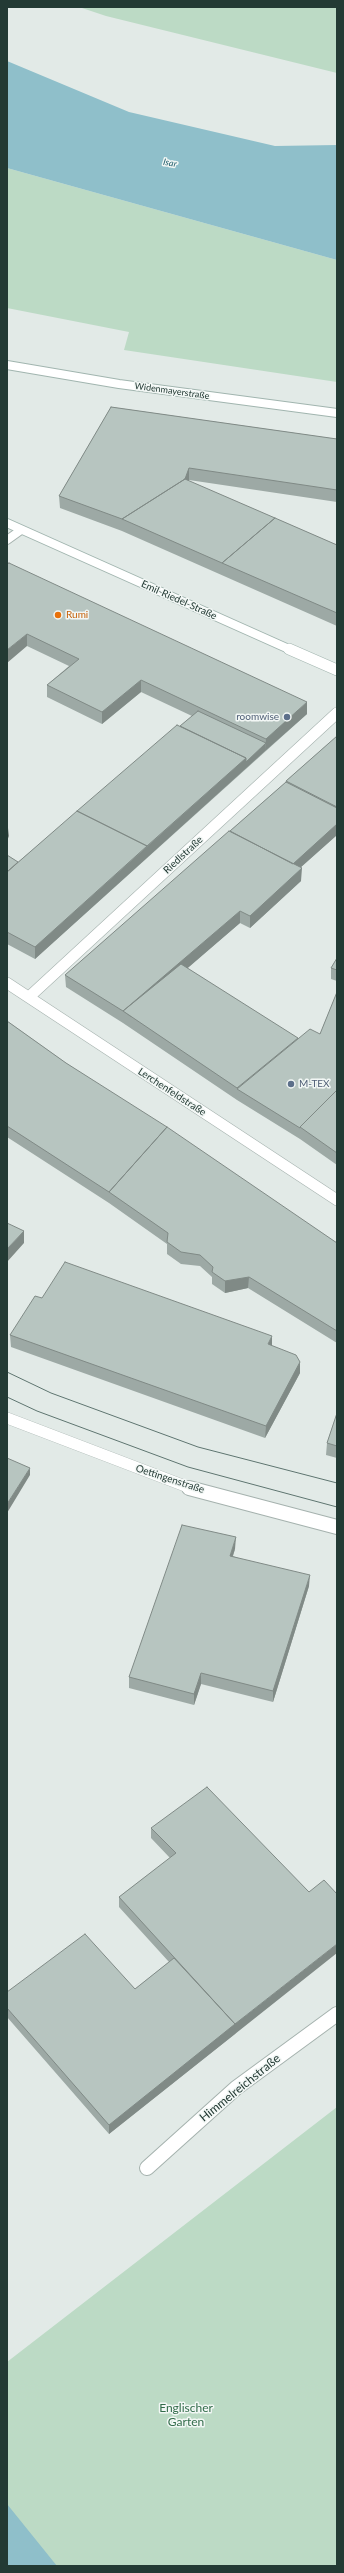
<!DOCTYPE html>
<meta charset="utf-8">
<style>
body{margin:0}
#map{position:relative;width:344px;height:2573px;overflow:hidden;background:#e2eae7;font-family:Lato,sans-serif}
canvas{display:block}
.frame{position:absolute;inset:0;border:8px solid #233a34;pointer-events:none}
</style>
<div id="map">
<canvas width="344" height="2573"></canvas>
<div class="frame"></div>
</div>
<script>
const ctx = document.querySelector('canvas').getContext('2d');
ctx.lineJoin = 'round';
function fill(path, color) { ctx.fillStyle = color; ctx.fill(path, 'evenodd'); }
const toPath = rows => new Path2D(rows.map(r => 'M' + r).join(''));
function stroke(path, color, width, dash) { ctx.strokeStyle = color; ctx.lineWidth = width; ctx.lineCap = dash ? 'butt' : 'round'; ctx.setLineDash(dash || []); ctx.stroke(path); }
function drawText(font, color, halo, rows, align = 'center') {
  ctx.font = font + ' Lato,sans-serif'; ctx.lineWidth = 3; ctx.setLineDash([]); ctx.textBaseline = 'middle'; ctx.strokeStyle = halo; ctx.fillStyle = color; for (const [text, x, y, turn = 0] of rows) {
    ctx.save(); ctx.translate(x, y); ctx.rotate((+turn || 0) * Math.PI / 180); ctx.textAlign = isNaN(turn) ? turn : align; if (halo) ctx.strokeText(text, 0, 0); ctx.fillText(text, 0, 0); ctx.restore();
  }
}
fill(toPath([
 [79,7,337,7,337,73,106,16],
 [7,168,337,260,337,382,124,350,129,332,7,308],
 [337,2107,337,2566,7,2566,7,2362]
]), '#bcdac5');
fill(toPath([
 [7,61,129,112,275,146,337,145,337,260,7,168],
 [7,2504,57,2566,7,2566]
]), '#8fbfca');
const minorFar2 = toPath([
 [7,540,21,530]
]);
const minorFar1 = toPath([
 [7,983,337,1200],
 [29,997,337,713],
 [7,1418,193,1489]
]);
const minor = toPath([
 [189,1488,337,1527],
 [147,2168,236,2088,337,2014]
]);
const secondaryFar1 = toPath([
 [7,365,119,384,337,413],
 [7,523,291,650]
]);
const secondary = toPath([
 [289,649,337,670]
]);
stroke(minorFar2, '#a5b2ae', 10);
stroke(minorFar1, '#a5b2ae', 12);
stroke(minor, '#a5b2ae', 16);
stroke(secondaryFar1, '#a1b5af', 10);
stroke(secondary, '#a1b5af', 12);
stroke(minorFar2, '#fff', 8);
stroke(minorFar1, '#fff', 11);
stroke(minor, '#fff', 14);
stroke(secondaryFar1, '#fff', 8);
stroke(secondary, '#fff', 11);
stroke(toPath([
 [7,1372,51,1393,198,1447,337,1483],
 [7,1397,37,1411,188,1467,337,1507]
]), '#5e7570', 1);
fill(toPath([
 [111,407,337,439,337,502,189,480,188,481,337,545,337,626,122,531,60,508,59,496],
 [7,564,307,714,35,959,7,944,7,855,18,862,192,716,141,692,102,724,47,697,47,685,69,666,27,646],
 [337,736,337,835,300,868,301,881,250,928,240,923,187,968,298,1039,320,1034,337,992,337,1165,300,1139,237,1100,123,1023,66,987,65,975,286,782,286,781],
 [337,958,337,981,331,979,331,968],
 [7,1021,66,1063,337,1243,337,1343,248,1288,225,1293,212,1284,212,1277,200,1266,181,1264,167,1254,167,1244,109,1203,7,1137],
 [42,1298,272,1346,300,1362,300,1373,265,1438,11,1347,10,1335],
 [337,1413,337,1458,326,1455,327,1443],
 [235,1549,233,1556,309,1586,273,1702,201,1684,194,1705,129,1688,129,1677],
 [151,1828,309,1892,235,2034,109,2134,7,2017,7,1992,135,1989,169,1962,119,1907,119,1897,170,1858,151,1838]
]), '#9da9a5');
fill(toPath([
 [189,468,189,480,185,491,122,519,122,531,122,519],
 [27,634,27,646,7,663,7,650],
 [141,680,141,692,102,724,102,712],
 [307,702,307,714,265,751,266,739],
 [266,743,265,751,35,959,35,947,246,758],
 [337,824,337,835,292,875,292,864],
 [8,828,9,836,7,841,7,832],
 [302,868,301,881,250,928,250,916],
 [240,911,240,923,131,1017,123,1011],
 [24,1231,24,1243,7,1262,7,1249],
 [249,1277,248,1288,225,1293,225,1281],
 [272,1336,272,1348,268,1344],
 [300,1362,300,1373,265,1438,266,1426],
 [30,1468,30,1475,7,1513,7,1504],
 [236,1537,235,1549,229,1567,230,1556],
 [310,1575,309,1586,273,1702,273,1691],
 [201,1673,201,1684,194,1705,194,1694],
 [337,1944,337,1953,235,2034,235,2024],
 [235,2024,235,2034,109,2134,109,2125]
]), '#808a86');
const building = toPath([
 [111,407,337,439,337,490,189,468,185,479,122,519,59,496,111,407],
 [185,479,275,518,222,563,122,519,185,479],
 [275,518,337,545,337,613,222,563,275,518],
 [9,563,307,702,266,739,141,680,102,712,47,685,79,659,27,634,7,650,7,564,9,563],
 [198,711,266,743,246,762,246,758,180,726,198,711],
 [177,725,246,758,147,846,77,811,177,725],
 [337,736,337,807,286,781,337,736],
 [286,782,337,808,337,824,293,864,230,831,286,782],
 [77,811,147,846,35,947,7,932,7,872,77,811],
 [229,831,302,868,250,916,240,911,123,1011,65,975,229,831],
 [7,855,18,862,7,872,7,855],
 [337,958,337,970,331,968,337,958],
 [181,964,298,1038,237,1088,123,1011,181,964],
 [337,992,337,1090,300,1127,300,1128,237,1089,310,1029,320,1034,337,992],
 [7,1021,66,1063,167,1127,109,1192,7,1126,7,1021],
 [337,1090,337,1153,300,1127,337,1090],
 [167,1127,337,1243,337,1331,249,1277,225,1281,212,1272,213,1267,200,1255,181,1252,167,1242,168,1233,109,1192,167,1127],
 [7,1223,24,1231,7,1249,7,1223],
 [65,1262,272,1336,268,1344,296,1355,300,1362,266,1426,10,1335,35,1296,42,1298,65,1262],
 [337,1413,337,1446,327,1443,337,1413],
 [7,1458,30,1468,7,1504,7,1458],
 [182,1525,236,1537,230,1556,310,1575,273,1691,201,1673,194,1694,129,1677,182,1525],
 [207,1787,309,1892,324,1880,337,1894,337,1944,235,2024,119,1897,176,1853,151,1828,207,1787],
 [85,1934,135,1989,174,1958,235,2024,109,2125,7,2008,7,1992,85,1934]
]);
fill(building, '#b7c5c0');
stroke(building, '#808a86', 1);
for (const [x, y, r, color] of [
 [58,615,4,"#e8710a"],
 [287,717,4,"#5c6f8a"],
 [291,1084,4,"#5c6f8a"]
]) { const dot = new Path2D(); dot.arc(x, y, r, 0, 2 * Math.PI); ctx.fillStyle = color; ctx.fill(dot); stroke(dot, '#f2f7f5', 1.5); }
drawText('italic 9px', '#24616f', '#f2f7f5', [
 ["Isar",170,163,10]
]);
drawText('9px', '#233a34', '#f2f7f5', [
 ["Widenmayerstraße",172,391,8]
]);
drawText('10px', '#233a34', '#f2f7f5', [
 ["Emil-Riedel-Straße",179,600,24],
 ["Riedlstraße",183,855,-43],
 ["Lerchenfeldstraße",172,1092,33],
 ["Oettingenstraße",170,1479,18]
]);
drawText('10px', '#c56008', '#f2f7f5', [
 ["Rumi",66,615]
], 'left');
drawText('10px', '#4e5e75', '#f2f7f5', [
 ["roomwise",279,717],
 ["M-TEX",299,1084,"left"]
], 'right');
drawText('12px', '#233a34', '#f2f7f5', [
 ["Himmelreichstraße",240,2088,-39]
]);
drawText('12px', '#326c4a', '#f2f7f5', [
 ["Englischer",186,2408],
 ["Garten",186,2422]
]);
</script>
